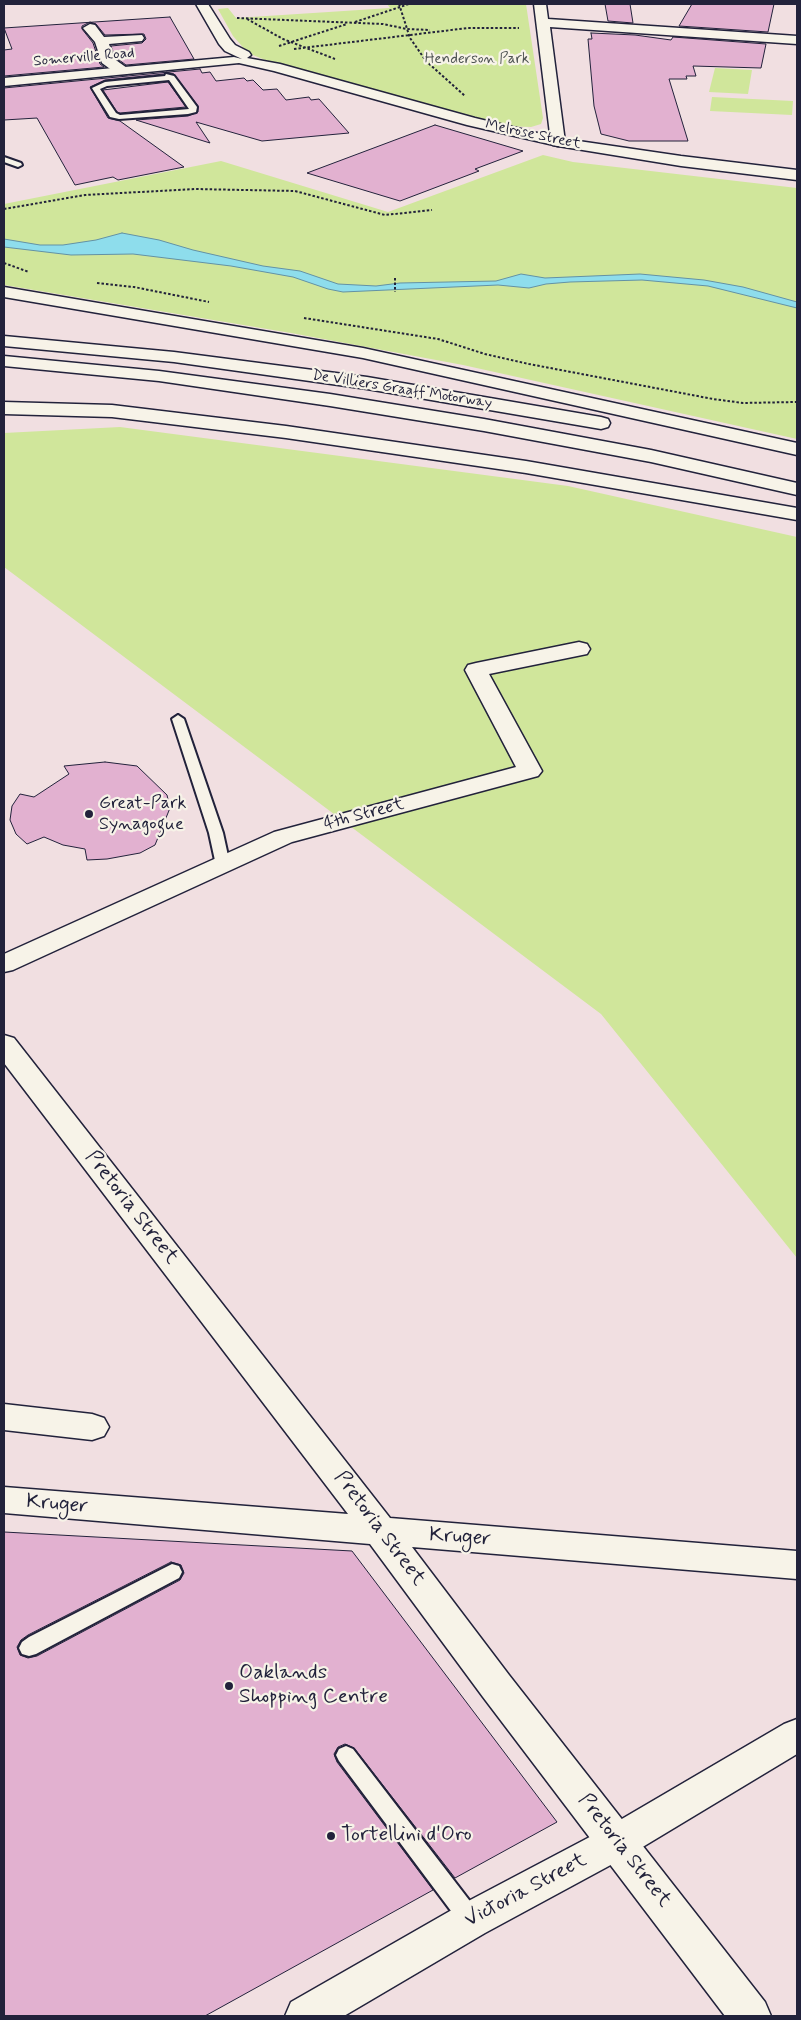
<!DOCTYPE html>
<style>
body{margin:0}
#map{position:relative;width:801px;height:2020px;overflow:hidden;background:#f1dfe1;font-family:Mynerve,sans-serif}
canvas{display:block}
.frame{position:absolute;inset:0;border:5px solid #22223b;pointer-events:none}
</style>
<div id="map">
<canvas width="801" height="2020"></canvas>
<div class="frame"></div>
</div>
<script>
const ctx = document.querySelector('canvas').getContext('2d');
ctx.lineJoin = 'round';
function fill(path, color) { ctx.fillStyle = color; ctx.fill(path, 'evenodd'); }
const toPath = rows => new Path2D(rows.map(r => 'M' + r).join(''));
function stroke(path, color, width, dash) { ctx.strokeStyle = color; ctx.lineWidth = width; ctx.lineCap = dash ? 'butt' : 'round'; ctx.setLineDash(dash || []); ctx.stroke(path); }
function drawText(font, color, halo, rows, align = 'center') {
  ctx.font = font + ' Mynerve,sans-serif'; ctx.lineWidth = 4.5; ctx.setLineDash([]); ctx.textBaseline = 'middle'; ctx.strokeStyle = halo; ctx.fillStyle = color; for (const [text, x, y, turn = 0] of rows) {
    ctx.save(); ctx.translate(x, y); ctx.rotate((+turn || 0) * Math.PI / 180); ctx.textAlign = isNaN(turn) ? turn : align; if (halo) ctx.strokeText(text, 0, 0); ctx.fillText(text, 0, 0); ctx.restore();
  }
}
fill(toPath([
 [387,4,526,4,543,118,541,124,531,127,501,126,270,62,248,53,233,36,218,9,228,8,236,18,390,8],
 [715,68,752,70,748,94,709,92],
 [712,97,793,101,792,115,710,111],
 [543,155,573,162,797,188,797,439,463,365,291,333,4,285,4,204,221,161,388,212],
 [120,427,568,486,797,537,797,1258,601,1014,4,567,4,433]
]), '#d0e69b');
const water = toPath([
 [122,233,159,240,193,250,263,266,300,271,338,284,376,286,400,283,496,281,521,274,545,278,640,274,704,280,743,287,797,302,797,308,708,286,642,280,570,282,546,284,529,288,498,285,343,292,328,289,293,277,231,266,133,254,71,255,4,247,4,239,40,245,63,245,96,240,122,233]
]);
fill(water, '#8eddec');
stroke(water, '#6392a5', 1);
const building = toPath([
 [605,4,630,4,633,23,608,21,605,4],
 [692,4,774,4,768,32,679,26,692,4],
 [170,17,194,59,126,65,115,57,111,46,142,43,146,39,144,34,105,35,96,24,90,22,82,26,82,29,93,43,100,64,104,67,4,76,4,50,12,49,4,28,170,17],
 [591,33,635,35,671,40,673,37,766,44,761,68,693,66,696,76,686,76,687,79,669,79,688,141,629,141,601,134,594,106,588,39,592,39,591,33],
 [200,69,202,73,210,72,216,81,244,78,247,81,253,80,263,90,277,89,286,100,309,97,311,100,319,99,349,133,262,141,196,122,210,143,136,120,188,116,198,112,198,106,174,74,166,72,164,74,105,80,90,87,108,118,120,121,184,167,118,180,113,177,75,185,37,118,4,120,4,88,200,69],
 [168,82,186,107,120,113,117,112,103,90,168,82],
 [435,125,523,151,475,169,479,171,400,201,307,173,435,125],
 [105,762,137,766,167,795,170,808,155,845,140,853,107,859,87,860,85,849,63,845,44,837,27,844,16,834,10,820,12,806,20,794,34,797,69,774,64,766,105,762],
 [4,1532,352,1551,557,1822,455,1878,354,1748,345,1744,338,1747,334,1754,337,1762,433,1890,205,2016,4,2016,4,1532],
 [171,1562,181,1565,184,1573,180,1580,37,1656,28,1658,20,1655,17,1647,21,1640,28,1635,171,1562]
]);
fill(building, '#e2b1d0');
stroke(building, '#22223b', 1);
const lane = toPath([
 [166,74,174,76,197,107,196,112,188,114,119,119,110,117,92,88,105,82,165,76,166,74],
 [169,80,189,109,120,115,116,113,100,89,107,86,169,80],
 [4,157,21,163,22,165,18,167,4,162,4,157],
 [178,715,184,719,223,833,230,865,228,868,218,868,216,865,209,833,172,719,178,715],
 [172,1564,179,1566,182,1572,179,1578,36,1654,29,1656,22,1654,19,1648,22,1642,29,1637,172,1564],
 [346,1746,353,1749,479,1913,482,1920,479,1927,471,1930,463,1927,339,1761,336,1755,339,1749,346,1746]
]);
const street = toPath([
 [534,4,546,4,548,19,797,36,797,44,550,27,565,142,563,145,558,146,553,145,551,142,534,4],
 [90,24,95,25,104,37,142,35,144,38,142,41,109,44,113,58,127,68,129,71,127,74,117,74,102,63,95,42,83,28,90,24],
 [579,642,587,644,590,649,587,654,489,674,542,771,538,776,292,842,13,970,4,972,4,954,274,832,516,767,465,670,468,665,476,663,579,642],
 [4,1404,92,1414,104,1418,109,1427,104,1436,92,1440,4,1430,4,1404],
 [797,1719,797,1754,631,1854,485,1933,344,2016,285,2016,291,2002,457,1907,603,1830,784,1724,797,1719]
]);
const secondary = toPath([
 [196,4,208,4,230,39,235,45,249,52,251,55,247,58,280,64,475,118,558,138,681,156,797,170,797,180,681,166,558,146,467,125,274,71,239,63,4,86,4,78,234,57,242,59,225,51,219,44,196,4],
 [4,1035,14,1038,390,1518,797,1551,797,1579,412,1547,509,1675,765,2002,771,2016,725,2016,483,1697,370,1544,4,1513,4,1487,348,1514,4,1063,4,1035]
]);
const highway = toPath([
 [4,287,363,348,797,443,797,455,363,358,4,297,4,287],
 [4,336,174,352,367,377,601,417,608,419,610,423,608,427,601,429,367,389,174,362,4,346,4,336],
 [4,356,159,371,330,394,484,419,651,450,797,483,797,495,651,462,484,431,330,406,159,381,4,366,4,356],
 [4,402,112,405,286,426,526,461,797,508,797,520,526,473,286,438,112,417,4,414,4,402]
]);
stroke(lane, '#22223b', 4);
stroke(street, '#22223b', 3);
stroke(secondary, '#22223b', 3);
stroke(highway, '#22223b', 3);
stroke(toPath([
 [399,4,410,38,426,61,465,96],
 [237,18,383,24,407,29,430,30],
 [247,19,283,39,335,59],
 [355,22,409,4],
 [279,46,347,24],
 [294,49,468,28,519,28],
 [4,209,85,195,195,189,295,191,385,215,432,210],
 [4,263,29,272],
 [395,278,395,292],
 [97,283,134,287,209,302],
 [304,318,438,339,485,354,529,364,713,399,743,403,797,402]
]), '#22223b', 2, [2.5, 2]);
fill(lane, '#f7f3e8');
fill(street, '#f7f3e8');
fill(secondary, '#f7f3e8');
fill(highway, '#f7f3e8');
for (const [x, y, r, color] of [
 [89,814,5,"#22223b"],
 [229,1686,5,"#22223b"],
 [331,1836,5,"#22223b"]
]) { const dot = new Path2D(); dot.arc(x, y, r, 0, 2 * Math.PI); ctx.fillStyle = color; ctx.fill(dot); stroke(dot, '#f7f3e8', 2); }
drawText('15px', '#22223b', '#f7f3e8', [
 ["Somerville Road",84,58,-5],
 ["Melrose Street",533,135,12],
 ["De Villiers Graaff Motorway",402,390,9]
]);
drawText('15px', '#4e5353', '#f7f3e8', [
 ["Henderson Park",477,60]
]);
drawText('18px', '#22223b', '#f7f3e8', [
 ["Great-Park",99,804],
 ["Synagogue",99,825]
], 'left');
drawText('18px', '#22223b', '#f7f3e8', [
 ["4th Street",364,815,-15]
]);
drawText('21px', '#22223b', '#f7f3e8', [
 ["Pretoria Street",131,1208,52],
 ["Kruger",57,1505,5],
 ["Pretoria Street",379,1529,53],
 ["Kruger",460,1538,4],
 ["Pretoria Street",624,1851,52],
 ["Victoria Street",526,1891,-28]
]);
drawText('21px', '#22223b', '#f7f3e8', [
 ["Oaklands",239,1674],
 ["Shopping Centre",239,1698],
 ["Tortellini d'Oro",341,1836]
], 'left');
</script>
